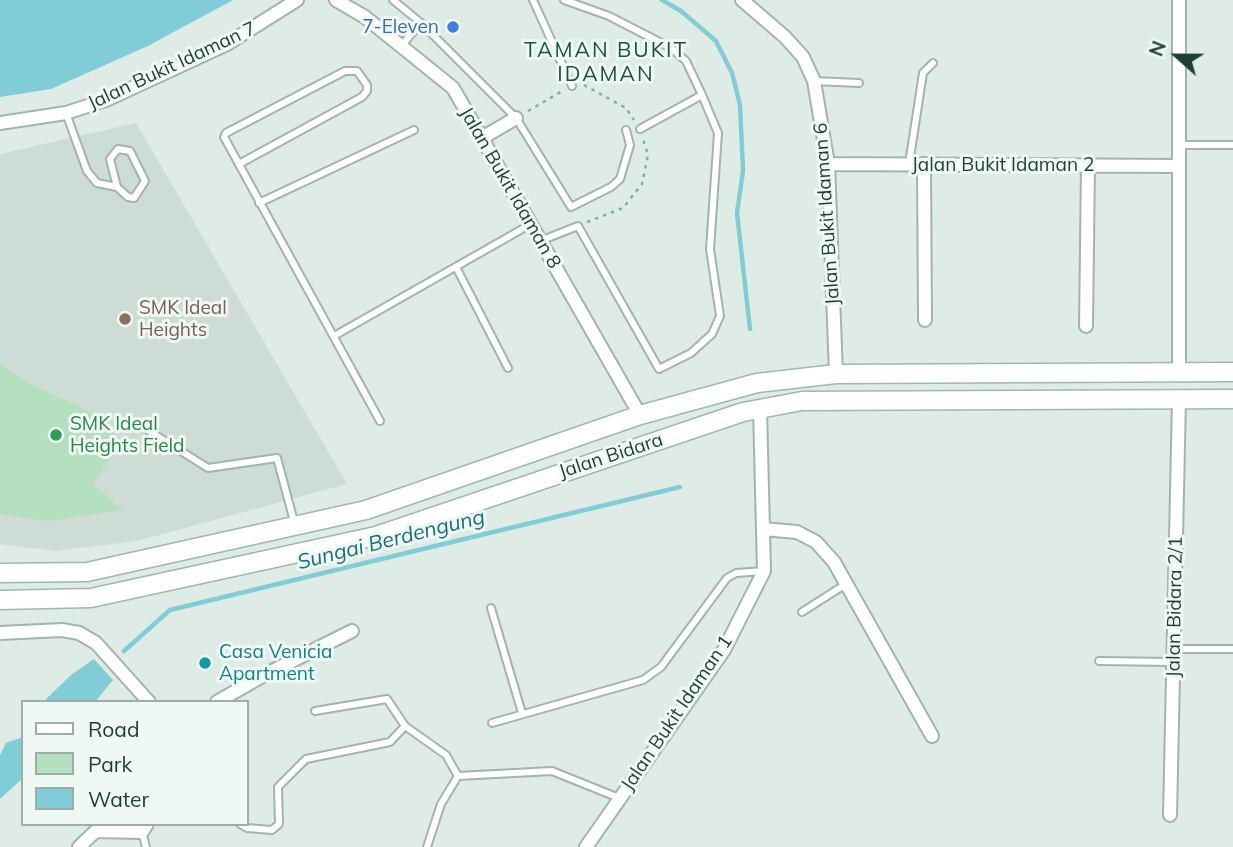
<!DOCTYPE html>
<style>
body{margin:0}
#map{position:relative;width:1233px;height:847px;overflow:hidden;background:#dfece6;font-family:Mulish,sans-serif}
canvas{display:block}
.legend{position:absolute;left:21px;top:700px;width:228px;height:126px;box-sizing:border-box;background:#f0f8f4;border:2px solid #9caea7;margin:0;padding:9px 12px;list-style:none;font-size:21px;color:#1e3e34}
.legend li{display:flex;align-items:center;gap:14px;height:35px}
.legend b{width:35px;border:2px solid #9caea7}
.north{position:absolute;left:1142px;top:21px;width:70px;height:70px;-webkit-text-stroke:5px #f0f8f4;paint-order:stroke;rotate:291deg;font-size:19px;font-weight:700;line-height:28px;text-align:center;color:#1e3e34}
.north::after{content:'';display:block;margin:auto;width:24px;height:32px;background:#1e3e34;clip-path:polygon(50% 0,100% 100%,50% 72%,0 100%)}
</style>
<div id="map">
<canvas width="1233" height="847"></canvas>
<ul class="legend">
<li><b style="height:9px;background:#fff"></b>Road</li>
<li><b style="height:19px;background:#b5e0bf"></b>Park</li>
<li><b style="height:19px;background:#81cdd7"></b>Water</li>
</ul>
<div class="north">N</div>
</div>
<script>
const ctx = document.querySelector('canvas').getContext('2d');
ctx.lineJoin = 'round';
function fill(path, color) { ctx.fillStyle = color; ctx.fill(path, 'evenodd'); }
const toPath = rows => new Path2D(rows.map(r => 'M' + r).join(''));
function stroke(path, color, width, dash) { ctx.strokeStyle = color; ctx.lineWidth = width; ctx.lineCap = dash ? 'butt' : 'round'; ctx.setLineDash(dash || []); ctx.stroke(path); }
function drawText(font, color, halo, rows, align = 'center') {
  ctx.font = font + ' Mulish,sans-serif'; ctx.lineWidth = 6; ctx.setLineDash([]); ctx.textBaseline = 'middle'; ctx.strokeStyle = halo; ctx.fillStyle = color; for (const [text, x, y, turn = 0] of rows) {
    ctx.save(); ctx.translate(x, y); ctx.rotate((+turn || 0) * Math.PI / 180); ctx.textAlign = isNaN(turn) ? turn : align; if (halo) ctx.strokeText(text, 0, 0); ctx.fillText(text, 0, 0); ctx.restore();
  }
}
fill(toPath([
 [136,123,347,484,137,541,54,551,0,544,0,154]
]), '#cddcd5');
fill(toPath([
 [0,364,28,383,108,420,116,450,93,484,122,510,48,521,0,514]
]), '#b5e0bf');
fill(toPath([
 [0,0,233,0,148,46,51,89,0,97],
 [94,659,113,680,95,702,43,702,71,675],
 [23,737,23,778,0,799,0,755,6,743]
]), '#81cdd7');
stroke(toPath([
 [662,0,681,11,716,41,732,73,740,105,743,171,737,213,750,329],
 [124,651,170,610,680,487]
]), '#81cdd7', 4.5);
const service = toPath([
 [393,0,421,23,516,118,571,207,611,187,620,179,630,145,626,130],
 [533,0,572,86],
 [402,45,421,23],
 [814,81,859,83],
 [66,113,87,171,97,183,117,187,128,197,134,198,145,181,130,151,118,149,110,159,117,187],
 [640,129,702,95],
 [1179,145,1233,145],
 [239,164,362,97,367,91,367,85,357,71,345,71,226,133,224,137,380,421],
 [909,164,923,73,933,63],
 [259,203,414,130],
 [540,241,578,226,659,369,691,353,712,334,720,316,710,249,718,133,702,95,686,61,671,48,609,16,564,0],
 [456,267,508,368],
 [334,336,531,224],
 [149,431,208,468,277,458,295,525],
 [491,608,522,713],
 [802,612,846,584],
 [1174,649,1233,649],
 [1099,661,1173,662],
 [315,711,387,699,405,726,446,755,458,776],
 [492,723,643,680,661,667,727,578,736,573,764,571],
 [458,776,552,771,619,798],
 [240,824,247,828,272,830,279,824,278,787,306,759,390,742,405,726],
 [142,832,146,847],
 [427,847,441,804,458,776]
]);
const minor = toPath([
 [336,0,365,17,453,88,640,415],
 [742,0,785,37,803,57,814,81,828,164,836,374],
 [1179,0,1179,372],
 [0,123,66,113,106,100,227,44,297,0],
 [482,138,516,118],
 [828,164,1179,166],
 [924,164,925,320],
 [1086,326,1088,165],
 [763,529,797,532,816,542,834,562,932,736],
 [0,633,62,630,79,633,96,643,149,702],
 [217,702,264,675,352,631],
 [1170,815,1179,399],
 [96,831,142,832,147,824],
 [79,847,101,826],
 [586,847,724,650,764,571,760,408]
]);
const secondary = toPath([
 [0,573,87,572,366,510,640,415,757,383,836,374,1233,372],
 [0,600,91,598,376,536,743,412,802,401,1233,399]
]);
stroke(service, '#a1b4ad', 10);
stroke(minor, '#a1b4ad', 16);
stroke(secondary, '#9cb9ae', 21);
stroke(toPath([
 [584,85,626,108,634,120],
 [528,111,564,90],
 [587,222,623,208,642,184,648,155,643,139]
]), '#7cb3a0', 2.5, [3.5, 5]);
stroke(service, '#fff', 6);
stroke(minor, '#fff', 12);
stroke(secondary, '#fff', 18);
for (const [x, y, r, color] of [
 [453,27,7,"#3f7fe0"],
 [125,319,7,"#8d6e63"],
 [56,435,7,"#2e9e5b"],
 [205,663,7,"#0f9aa8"]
]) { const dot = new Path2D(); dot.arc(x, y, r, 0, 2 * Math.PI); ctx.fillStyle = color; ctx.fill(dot); stroke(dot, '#f0f8f4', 2.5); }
drawText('19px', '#366cbe', '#f0f8f4', [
 ["7-Eleven",439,27]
], 'right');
drawText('19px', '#1e3e34', '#f0f8f4', [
 ["Jalan Bukit Idaman 7",172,66,-25],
 ["Jalan Bukit Idaman 2",1003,165],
 ["Jalan Bukit Idaman 8",510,188,60],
 ["Jalan Bukit Idaman 6",827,214,-94],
 ["Jalan Bidara",611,456,-18],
 ["Jalan Bidara 2/1",1175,607,-89],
 ["Jalan Bukit Idaman 1",677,713,-56]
]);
drawText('19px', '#785e54', '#f0f8f4', [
 ["SMK Ideal",139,308],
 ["Heights",139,330]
], 'left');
drawText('19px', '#27864d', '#f0f8f4', [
 ["SMK Ideal",70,424],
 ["Heights Field",70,446]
], 'left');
drawText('19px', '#0d838f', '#f0f8f4', [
 ["Casa Venicia",219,652],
 ["Apartment",219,674]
], 'left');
ctx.letterSpacing = '2px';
drawText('21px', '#185242', '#f0f8f4', [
 ["TAMAN BUKIT",606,51],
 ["IDAMAN",606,75]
]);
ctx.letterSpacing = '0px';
drawText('italic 21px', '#12717f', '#f0f8f4', [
 ["Sungai Berdengung",391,540,-14]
]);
</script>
